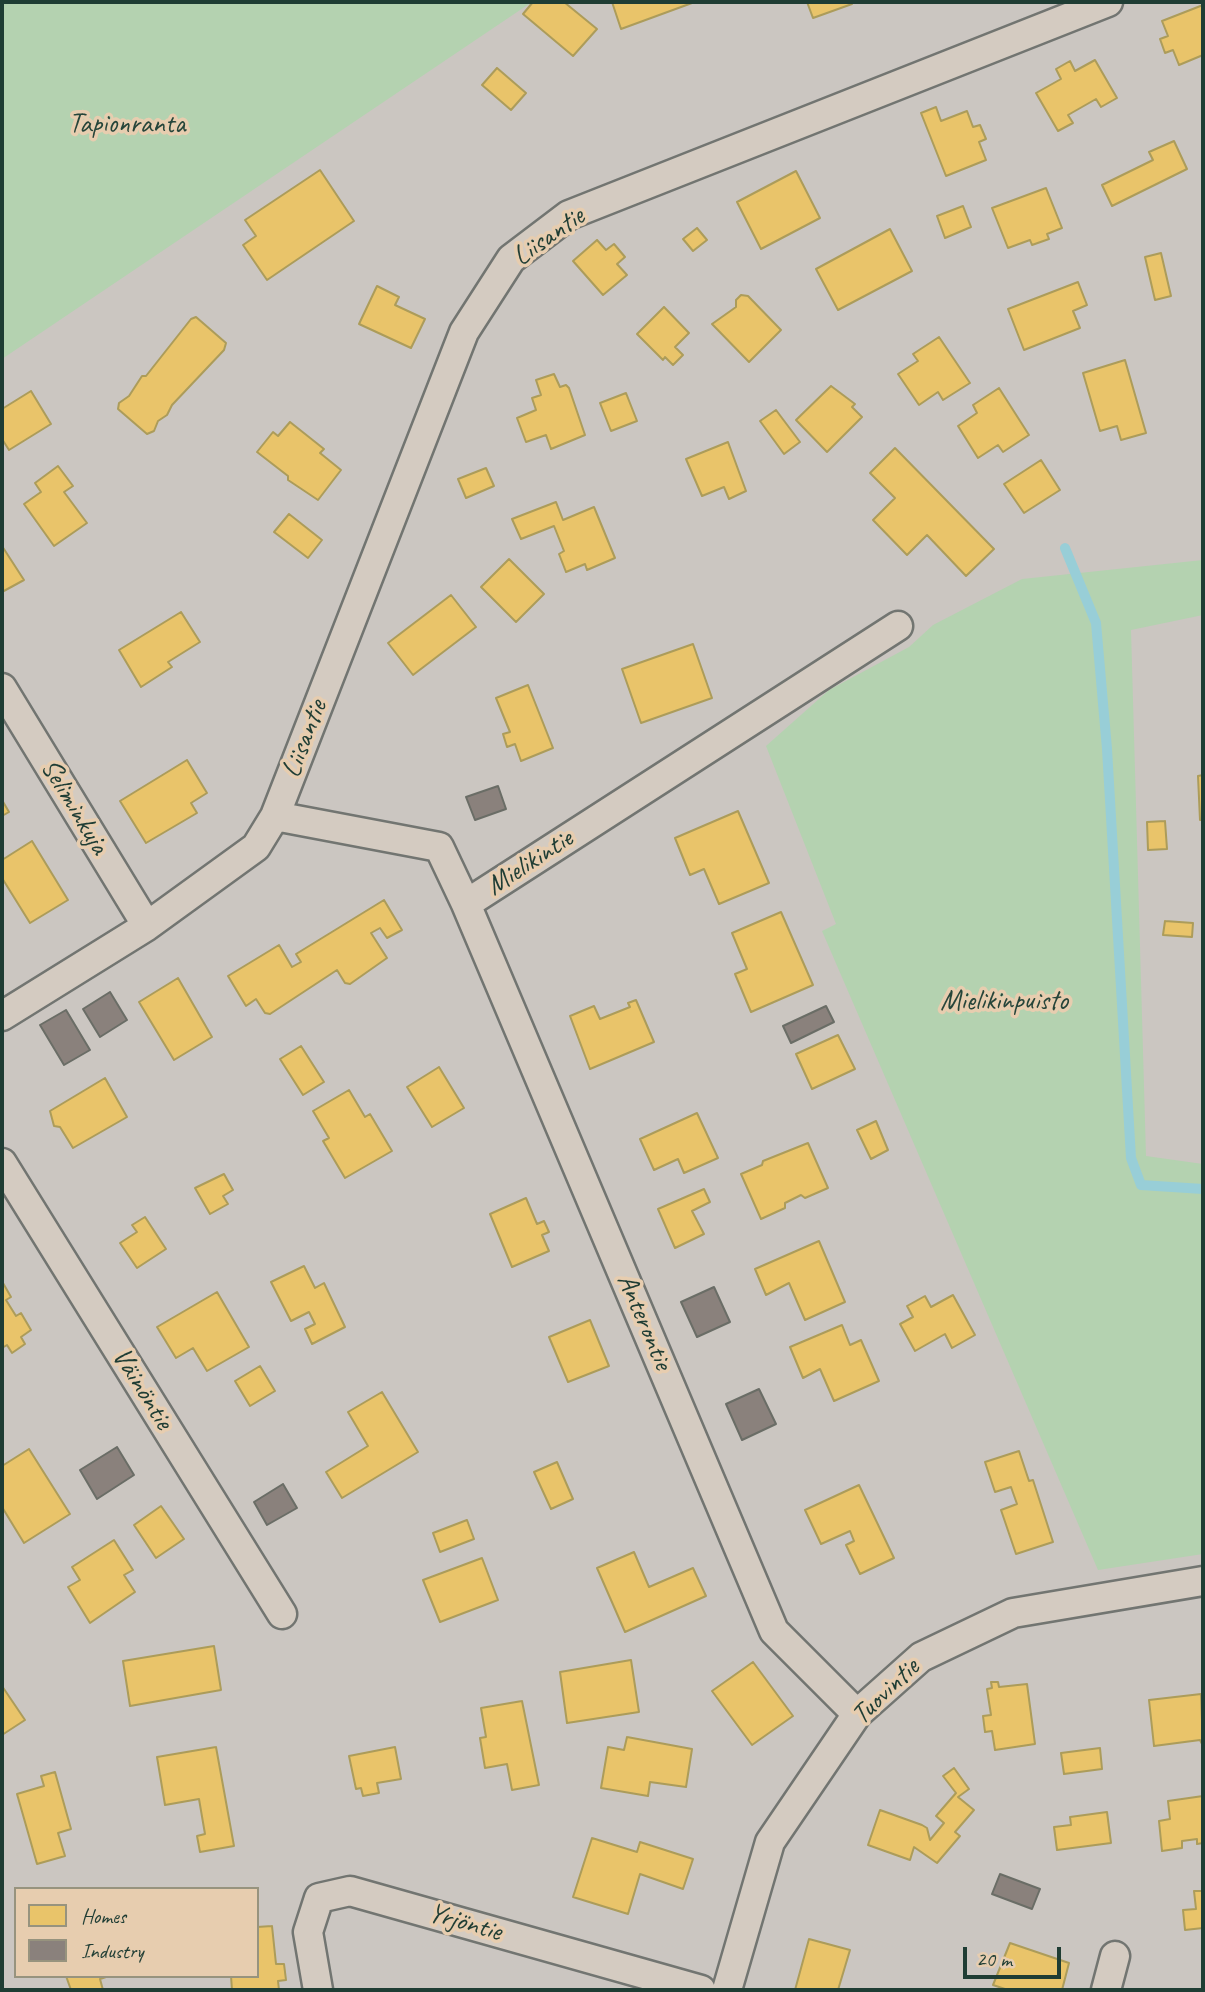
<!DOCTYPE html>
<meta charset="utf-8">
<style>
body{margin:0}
#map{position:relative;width:1205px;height:1992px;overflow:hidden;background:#cbc6c1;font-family:Caveat,sans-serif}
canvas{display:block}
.frame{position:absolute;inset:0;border:4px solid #1f3d34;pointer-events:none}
.legend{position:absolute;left:14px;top:1887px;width:245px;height:91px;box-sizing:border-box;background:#e7cdaf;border:2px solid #97937e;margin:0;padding:9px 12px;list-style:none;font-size:21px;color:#1f3d34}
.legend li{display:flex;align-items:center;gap:14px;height:35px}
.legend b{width:35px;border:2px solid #97937e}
.scale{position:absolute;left:963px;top:1947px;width:98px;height:32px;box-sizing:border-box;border:4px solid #1f3d34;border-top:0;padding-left:9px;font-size:21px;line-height:24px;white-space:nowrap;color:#1f3d34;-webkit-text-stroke:5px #e7cdaf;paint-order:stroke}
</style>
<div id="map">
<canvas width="1205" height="1992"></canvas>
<div class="frame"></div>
<ul class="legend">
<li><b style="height:19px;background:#e9c46a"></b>Homes</li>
<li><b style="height:19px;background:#8a817c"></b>Industry</li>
</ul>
<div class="scale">20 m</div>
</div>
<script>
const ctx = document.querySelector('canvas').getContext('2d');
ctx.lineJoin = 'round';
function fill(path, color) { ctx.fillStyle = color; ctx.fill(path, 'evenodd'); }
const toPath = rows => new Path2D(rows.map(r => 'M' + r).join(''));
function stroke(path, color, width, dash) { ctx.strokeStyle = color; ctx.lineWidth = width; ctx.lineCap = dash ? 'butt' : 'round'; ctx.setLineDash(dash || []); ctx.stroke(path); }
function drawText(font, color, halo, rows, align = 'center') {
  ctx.font = font + ' Caveat,sans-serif'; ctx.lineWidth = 7; ctx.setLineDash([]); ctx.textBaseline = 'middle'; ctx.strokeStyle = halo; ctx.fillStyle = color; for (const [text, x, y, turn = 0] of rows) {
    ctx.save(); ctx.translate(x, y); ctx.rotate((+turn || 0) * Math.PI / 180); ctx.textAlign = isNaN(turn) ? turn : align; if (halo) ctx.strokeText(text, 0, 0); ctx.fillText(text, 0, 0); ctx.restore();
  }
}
fill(toPath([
 [2,2,532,2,2,359],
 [1203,560,1203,615,1131,630,1146,1156,1203,1164,1203,1554,1098,1570,822,931,836,924,766,746,829,690,909,647,933,625,1022,579]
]), '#b4d2b0');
const homes = toPath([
 [533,2,564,2,597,29,573,56,523,14,533,2],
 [612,2,692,2,692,3,621,29,612,2],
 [807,2,851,2,852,4,813,18,807,2],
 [1203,5,1203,55,1179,65,1173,50,1165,53,1160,39,1168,36,1162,21,1203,5],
 [1095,60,1117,98,1101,107,1096,99,1068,115,1073,123,1058,131,1036,93,1061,79,1056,69,1070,61,1075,71,1095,60],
 [497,68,526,93,511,110,482,85,497,68],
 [936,107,941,121,967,111,973,127,980,125,986,139,979,142,986,160,946,176,921,113,936,107],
 [1174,141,1187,169,1112,206,1102,185,1153,160,1149,152,1174,141],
 [320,170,354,221,267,280,243,245,256,236,245,220,320,170],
 [796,171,820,218,761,249,737,202,796,171],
 [1046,188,1062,228,1047,234,1049,239,1032,245,1030,240,1008,248,992,208,1046,188],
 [963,206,971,227,945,238,937,216,963,206],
 [697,228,707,240,693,251,683,239,697,228],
 [890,229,912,271,838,310,816,269,890,229],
 [597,240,606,250,614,244,625,257,617,264,627,275,603,295,573,261,597,240],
 [1161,253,1171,296,1155,300,1145,257,1161,253],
 [1078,282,1087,305,1073,311,1080,328,1024,350,1008,309,1078,282],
 [377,286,399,297,395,305,425,319,411,348,359,324,377,286],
 [741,295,748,296,781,330,749,362,712,324,736,307,736,300,741,295],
 [664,307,689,333,675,347,683,355,673,365,665,357,663,360,637,334,664,307],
 [196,317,226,343,224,350,172,405,167,415,158,421,154,431,147,434,118,409,119,403,129,396,142,376,146,376,191,319,196,317],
 [939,337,970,383,943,400,938,392,919,405,898,374,918,361,913,354,939,337],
 [1125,360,1146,433,1121,440,1117,426,1100,431,1083,373,1125,360],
 [554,374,560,387,566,385,569,388,585,435,551,449,546,435,526,442,517,418,536,410,532,398,541,395,536,380,554,374],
 [831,386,855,404,852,407,862,417,827,452,796,420,831,386],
 [999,388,1029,435,1003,452,998,445,978,458,958,426,977,413,973,405,999,388],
 [31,391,51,424,9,450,2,439,2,409,31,391],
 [626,393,637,421,611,431,600,403,626,393],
 [776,410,800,442,784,454,760,421,776,410],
 [290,422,324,449,320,453,341,470,318,500,288,480,288,476,257,452,273,432,278,436,290,422],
 [728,442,746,491,729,499,724,487,702,496,686,459,728,442],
 [895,448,994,549,966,576,927,535,907,555,873,520,895,498,870,473,895,448],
 [1041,460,1060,490,1024,513,1004,484,1041,460],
 [58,466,73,486,64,492,87,523,54,546,24,504,41,492,35,483,58,466],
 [486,468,494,486,466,498,458,479,486,468],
 [556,502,563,520,594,507,615,558,587,570,585,564,566,572,559,554,564,551,554,526,521,539,512,519,556,502],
 [289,514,322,540,308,558,274,532,289,514],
 [2,546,24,580,2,592,2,546],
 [509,559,544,594,516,622,481,587,509,559],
 [451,595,476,627,413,675,388,643,451,595],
 [181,612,200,642,168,662,172,667,141,687,119,650,181,612],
 [693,644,712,698,641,723,622,669,693,644],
 [528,685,553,748,521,761,515,744,507,747,503,734,510,732,496,698,528,685],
 [187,760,207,793,191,803,197,813,146,843,120,801,187,760],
 [1203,775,1203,820,1200,820,1198,776,1203,775],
 [2,800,9,812,2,816,2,800],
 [738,811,769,883,719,904,704,869,690,875,675,838,738,811],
 [1165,821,1167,849,1148,850,1147,822,1165,821],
 [32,841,68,900,30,923,2,878,2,860,32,841],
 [384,900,402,930,387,938,380,928,371,933,387,958,350,984,345,983,337,970,270,1014,265,1013,256,999,246,1006,228,976,279,945,292,967,301,962,296,954,384,900],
 [781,912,813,985,751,1012,735,974,747,969,732,933,781,912],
 [1165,921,1193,923,1192,937,1163,935,1165,921],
 [178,978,212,1037,174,1060,139,1002,178,978],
 [636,1000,654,1042,590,1069,570,1016,594,1006,600,1019,630,1007,628,1003,636,1000],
 [838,1035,855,1069,812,1089,796,1054,838,1035],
 [301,1046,324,1082,303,1095,280,1059,301,1046],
 [439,1067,464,1108,432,1127,407,1087,439,1067],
 [105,1078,127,1117,73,1148,60,1127,54,1126,50,1111,105,1078],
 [349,1090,365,1117,370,1114,392,1151,345,1178,323,1141,329,1138,313,1111,349,1090],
 [697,1113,718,1158,684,1173,678,1159,654,1170,640,1139,697,1113],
 [876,1121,888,1150,871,1159,857,1130,876,1121],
 [808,1143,828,1188,805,1198,801,1195,785,1203,785,1208,761,1219,741,1174,762,1165,763,1161,808,1143],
 [224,1174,233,1190,223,1196,228,1204,210,1214,195,1188,224,1174],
 [704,1189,710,1202,692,1211,704,1234,675,1248,658,1209,704,1189],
 [526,1198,537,1224,544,1221,549,1232,542,1235,549,1251,512,1267,490,1214,526,1198],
 [145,1217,166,1249,137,1268,120,1243,137,1232,132,1225,145,1217],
 [819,1241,845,1302,805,1320,789,1283,766,1295,755,1269,819,1241],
 [304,1266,315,1288,324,1283,345,1327,312,1344,305,1329,315,1324,309,1312,291,1321,271,1282,304,1266],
 [3,1283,11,1297,6,1300,16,1316,21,1313,31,1330,21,1337,25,1344,12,1353,7,1345,2,1348,3,1283],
 [217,1292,249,1347,207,1371,193,1348,176,1358,157,1327,217,1292],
 [953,1295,975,1335,952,1348,945,1334,915,1351,900,1324,913,1317,907,1306,925,1296,931,1307,953,1295],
 [590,1320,609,1366,568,1382,549,1337,590,1320],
 [842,1325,850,1345,861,1340,879,1381,834,1401,820,1369,803,1378,790,1347,842,1325],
 [260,1366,275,1391,250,1406,235,1381,260,1366],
 [382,1392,418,1452,342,1498,326,1472,368,1446,348,1412,382,1392],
 [29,1449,70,1514,24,1543,2,1507,2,1466,29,1449],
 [1019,1451,1029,1481,1033,1480,1053,1542,1016,1554,1001,1510,1017,1504,1011,1487,995,1492,985,1462,1019,1451],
 [557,1462,573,1499,551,1509,534,1472,557,1462],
 [859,1485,894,1558,860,1574,846,1545,854,1541,850,1531,821,1544,805,1510,859,1485],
 [161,1506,184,1539,156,1558,134,1525,161,1506],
 [467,1520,474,1539,440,1552,433,1533,467,1520],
 [114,1540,133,1570,124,1575,135,1592,90,1623,68,1587,80,1580,72,1567,114,1540],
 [634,1552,649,1587,693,1568,706,1596,625,1632,597,1568,634,1552],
 [482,1558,498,1600,440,1622,423,1580,482,1558],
 [214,1646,221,1690,130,1706,123,1661,214,1646],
 [631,1660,639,1712,567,1723,560,1672,631,1660],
 [753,1662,793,1716,752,1745,712,1691,753,1662],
 [991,1682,998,1682,999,1687,1027,1684,1035,1744,995,1750,992,1731,985,1732,983,1716,991,1715,987,1689,992,1688,991,1682],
 [2,1686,25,1720,2,1735,2,1686],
 [1201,1694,1203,1746,1200,1740,1154,1746,1149,1700,1201,1694],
 [522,1701,539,1785,512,1790,507,1764,485,1768,480,1738,486,1737,481,1708,522,1701],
 [627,1737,692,1749,686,1787,650,1782,648,1796,601,1788,608,1747,624,1750,627,1737],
 [216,1747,234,1846,200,1852,197,1836,205,1834,199,1799,165,1805,157,1757,216,1747],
 [395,1747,401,1779,377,1783,379,1793,363,1796,361,1788,356,1789,349,1756,395,1747],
 [1100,1748,1102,1769,1064,1774,1061,1753,1100,1748],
 [954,1768,969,1789,958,1797,974,1810,955,1832,960,1836,937,1863,914,1847,910,1860,868,1845,880,1810,922,1825,927,1828,930,1840,944,1823,936,1816,956,1793,943,1776,954,1768],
 [55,1772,71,1829,58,1833,65,1856,37,1864,17,1794,44,1786,41,1776,55,1772],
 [1203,1796,1203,1843,1197,1844,1197,1839,1182,1841,1182,1848,1162,1851,1159,1821,1170,1819,1168,1801,1203,1796],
 [1107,1812,1111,1843,1057,1850,1054,1827,1071,1825,1070,1817,1107,1812],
 [592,1838,637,1852,640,1842,693,1859,683,1889,640,1874,628,1914,573,1897,592,1838],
 [1194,1891,1203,1891,1203,1928,1185,1930,1183,1910,1196,1909,1194,1891],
 [272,1926,276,1964,284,1964,286,1980,278,1981,279,1990,232,1990,231,1976,257,1976,257,1927,272,1926],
 [809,1939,850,1950,838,1990,795,1990,809,1939],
 [1010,1943,1069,1963,1062,1990,1008,1990,993,1985,1010,1943],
 [66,1976,109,1976,100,1979,103,1990,71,1990,66,1976]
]);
fill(homes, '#e9c46a');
stroke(homes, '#ac9c5a', 2);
const industry = toPath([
 [498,786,506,809,475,820,466,797,498,786],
 [110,992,127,1020,100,1037,83,1009,110,992],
 [826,1006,834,1022,791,1043,783,1026,826,1006],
 [66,1010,90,1050,64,1065,40,1025,66,1010],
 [714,1287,730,1322,697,1337,681,1302,714,1287],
 [759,1389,776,1424,742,1440,726,1404,759,1389],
 [117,1447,134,1475,97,1499,80,1470,117,1447],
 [283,1484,297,1508,267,1525,254,1502,283,1484],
 [1000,1874,1040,1889,1032,1909,992,1894,1000,1874]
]);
fill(industry, '#8a817c');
stroke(industry, '#6a6d66', 2);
stroke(toPath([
 [1065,548,1096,623,1107,749,1131,1158,1141,1185,1203,1189]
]), '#98ced7', 10);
const minor = toPath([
 [2,688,147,926],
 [275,816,464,332,511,259,569,215,1108,2],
 [466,904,774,1631,857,1714],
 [2,1016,147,926,256,847,275,816,439,847,466,904,898,626],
 [2,1163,282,1614],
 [318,1990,308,1932,319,1898,350,1891,701,1990],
 [727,1990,770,1842,857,1714,921,1657,1013,1613,1203,1581],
 [1106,1990,1115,1956]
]);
stroke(minor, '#727571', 33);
stroke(minor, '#d4cbc1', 28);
drawText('28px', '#26453a', '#e7cdaf', [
 ["Tapionranta",127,125],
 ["Mielikinpuisto",1004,1002]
]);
drawText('28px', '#1f3d34', '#e7cdaf', [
 ["Liisantie",549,237,-35],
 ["Liisantie",305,739,-69],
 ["Seliminkuja",74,807,59],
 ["Mielikintie",530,863,-33],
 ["Anterontie",644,1322,67],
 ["Väinöntie",142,1389,58],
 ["Tuovintie",886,1692,-44],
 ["Yrjöntie",465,1923,16]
]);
</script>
